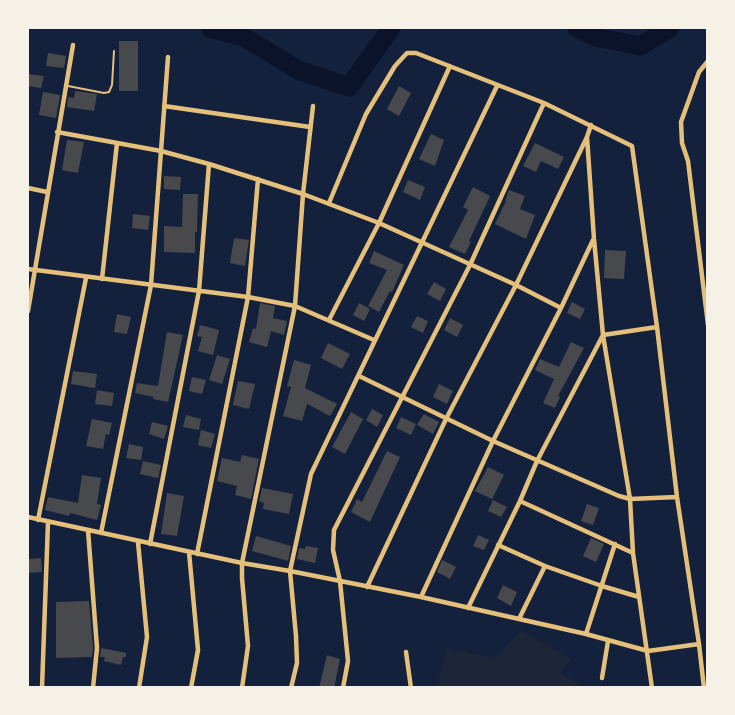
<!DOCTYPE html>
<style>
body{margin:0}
#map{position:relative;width:735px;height:715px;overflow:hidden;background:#14213d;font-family:"Noto Serif",serif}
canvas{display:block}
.frame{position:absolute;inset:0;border:29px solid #f6f1e7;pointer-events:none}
</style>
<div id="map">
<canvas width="735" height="715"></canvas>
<div class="frame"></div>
</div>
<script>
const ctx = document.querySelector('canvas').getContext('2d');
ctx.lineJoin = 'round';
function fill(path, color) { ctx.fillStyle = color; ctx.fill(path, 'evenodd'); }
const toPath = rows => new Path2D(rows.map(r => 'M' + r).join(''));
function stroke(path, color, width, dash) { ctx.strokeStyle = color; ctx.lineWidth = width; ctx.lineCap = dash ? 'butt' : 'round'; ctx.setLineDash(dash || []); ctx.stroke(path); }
fill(toPath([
 [521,630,571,659,561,673,584,687,436,687,447,648,496,658]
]), '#1d2539');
stroke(toPath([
 [210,28,244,37,298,70,349,87,391,28],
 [577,28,596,37,640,46,670,28]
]), '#0b132b', 19);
fill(toPath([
 [119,41,138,41,138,91,119,91],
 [48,53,66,56,64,68,46,66],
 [28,74,44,76,41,88,28,86],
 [399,86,411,93,399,116,387,109],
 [75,91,97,94,94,111,67,107,68,97,74,98],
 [43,92,60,95,56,118,39,115],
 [431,134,444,140,435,166,419,159],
 [67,140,84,142,78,173,62,170],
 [535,143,564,157,558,169,541,161,536,172,523,166],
 [164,176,181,177,180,190,164,189],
 [408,180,425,187,420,200,403,192],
 [473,187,490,196,469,241,471,242,465,254,449,247,468,210,463,207],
 [509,190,525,196,520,209,535,215,526,239,495,224,506,201,505,201],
 [183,194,198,194,197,232,195,232,195,253,164,252,164,226,182,227],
 [133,214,150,216,148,230,132,228],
 [234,238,249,240,245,266,230,263],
 [605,250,626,251,624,279,604,278],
 [374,251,404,265,392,292,390,291,379,312,368,306,387,270,369,263],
 [434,282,446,289,440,301,427,294],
 [572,302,585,309,580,319,567,313],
 [260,303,275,306,273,318,287,321,284,335,271,331,267,347,249,342,253,328,256,329],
 [359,303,370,309,364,321,353,315],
 [117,314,131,317,127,334,114,332],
 [417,316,428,321,423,333,411,327],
 [450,318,463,325,457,337,444,330],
 [200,325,219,330,213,355,198,351,202,337,197,336],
 [167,332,183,335,168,402,153,399,154,397,135,393,137,383,158,386],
 [571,342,584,348,558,396,560,397,555,408,543,403,554,379,535,370,540,359,559,367],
 [328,343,350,354,342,369,321,358],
 [217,355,230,359,222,384,209,380],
 [294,360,311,365,305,388,337,404,330,416,307,404,302,421,283,416,291,387,287,386],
 [73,371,97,374,95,388,71,384],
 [192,377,206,380,202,394,189,391],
 [238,381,255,384,249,409,233,405],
 [439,384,453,391,447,404,433,397],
 [97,390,114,393,112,406,95,404],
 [372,409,383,415,377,427,366,420],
 [351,412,363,419,345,454,332,447],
 [424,414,439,422,433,434,417,425],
 [186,415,201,419,199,430,183,427],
 [401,417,416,424,411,435,396,428],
 [92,419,112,423,109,435,106,434,103,449,86,446],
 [152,422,168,426,164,439,149,434],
 [201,430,215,434,211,448,198,445],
 [129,444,143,447,141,460,126,458],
 [387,451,400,457,370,522,351,512,357,499,362,502],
 [242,455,259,459,251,499,235,495,237,486,217,481,222,458,240,462],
 [143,461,161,465,158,478,140,474],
 [488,467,504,475,492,499,475,491],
 [82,475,101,478,97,504,101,505,97,520,70,513,69,516,45,510,48,497,78,503],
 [262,488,293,494,289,514,263,509,264,503,259,501],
 [167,493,184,496,177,536,161,534],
 [493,500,507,507,501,517,488,511],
 [587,504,599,508,593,525,581,521],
 [478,535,489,540,484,550,473,546],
 [256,536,291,546,288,561,252,551],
 [591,538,604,544,596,562,583,556],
 [306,546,318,548,315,563,297,559,299,548,305,549],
 [41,558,42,572,28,573,28,559],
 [442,560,456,567,450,579,437,572],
 [503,585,517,592,511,606,497,598],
 [89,601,93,648,92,657,56,658,56,602],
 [101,648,126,653,126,657,123,657,121,665,104,661,105,657,100,657],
 [327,655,340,659,334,688,319,688]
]), '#48494c');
stroke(toPath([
 [68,86,104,93,109,92,112,85,114,51]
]), '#e5c07b', 2);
stroke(toPath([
 [708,61,699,72,681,122,682,143,688,161,708,325],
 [164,106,310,127],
 [57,132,161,151,209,164,303,194,379,223,516,285,561,308],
 [587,137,594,239,603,335,630,499,633,553,652,688],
 [28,188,47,192],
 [329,203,366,114,395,66,407,53,416,53,544,103,632,146,657,327,677,497,699,644,704,688],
 [28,269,248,297,295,306,374,340],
 [102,279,117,143],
 [28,311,73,45],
 [329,320,379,223,450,66],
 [359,376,493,441,619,496,630,499,677,497],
 [520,501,633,553],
 [28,517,242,563,290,571,421,597,586,634,648,651,699,644],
 [38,520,86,278],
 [88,530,97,648,93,688],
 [101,533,151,285,168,57],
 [138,542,147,637,139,688],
 [150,544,199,291,209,164],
 [498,545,545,566,602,586,639,597],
 [189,552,198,650,191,688],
 [197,554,248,297,258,179],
 [367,587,446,419,516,285,587,137,591,125],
 [421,597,493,441,561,308,593,240],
 [468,608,520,501,537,461,603,335,657,327],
 [519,619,545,566],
 [586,634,615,544],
 [406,652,411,688],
 [602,678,608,641],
 [42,688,48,522],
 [242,688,248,646,242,578,242,563,295,306,303,194,313,106],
 [291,688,297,663,296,636,290,571,311,474,497,86],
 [343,688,348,661,340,581,333,550,334,530,470,265,544,103]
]), '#e5c07b', 4.5);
</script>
